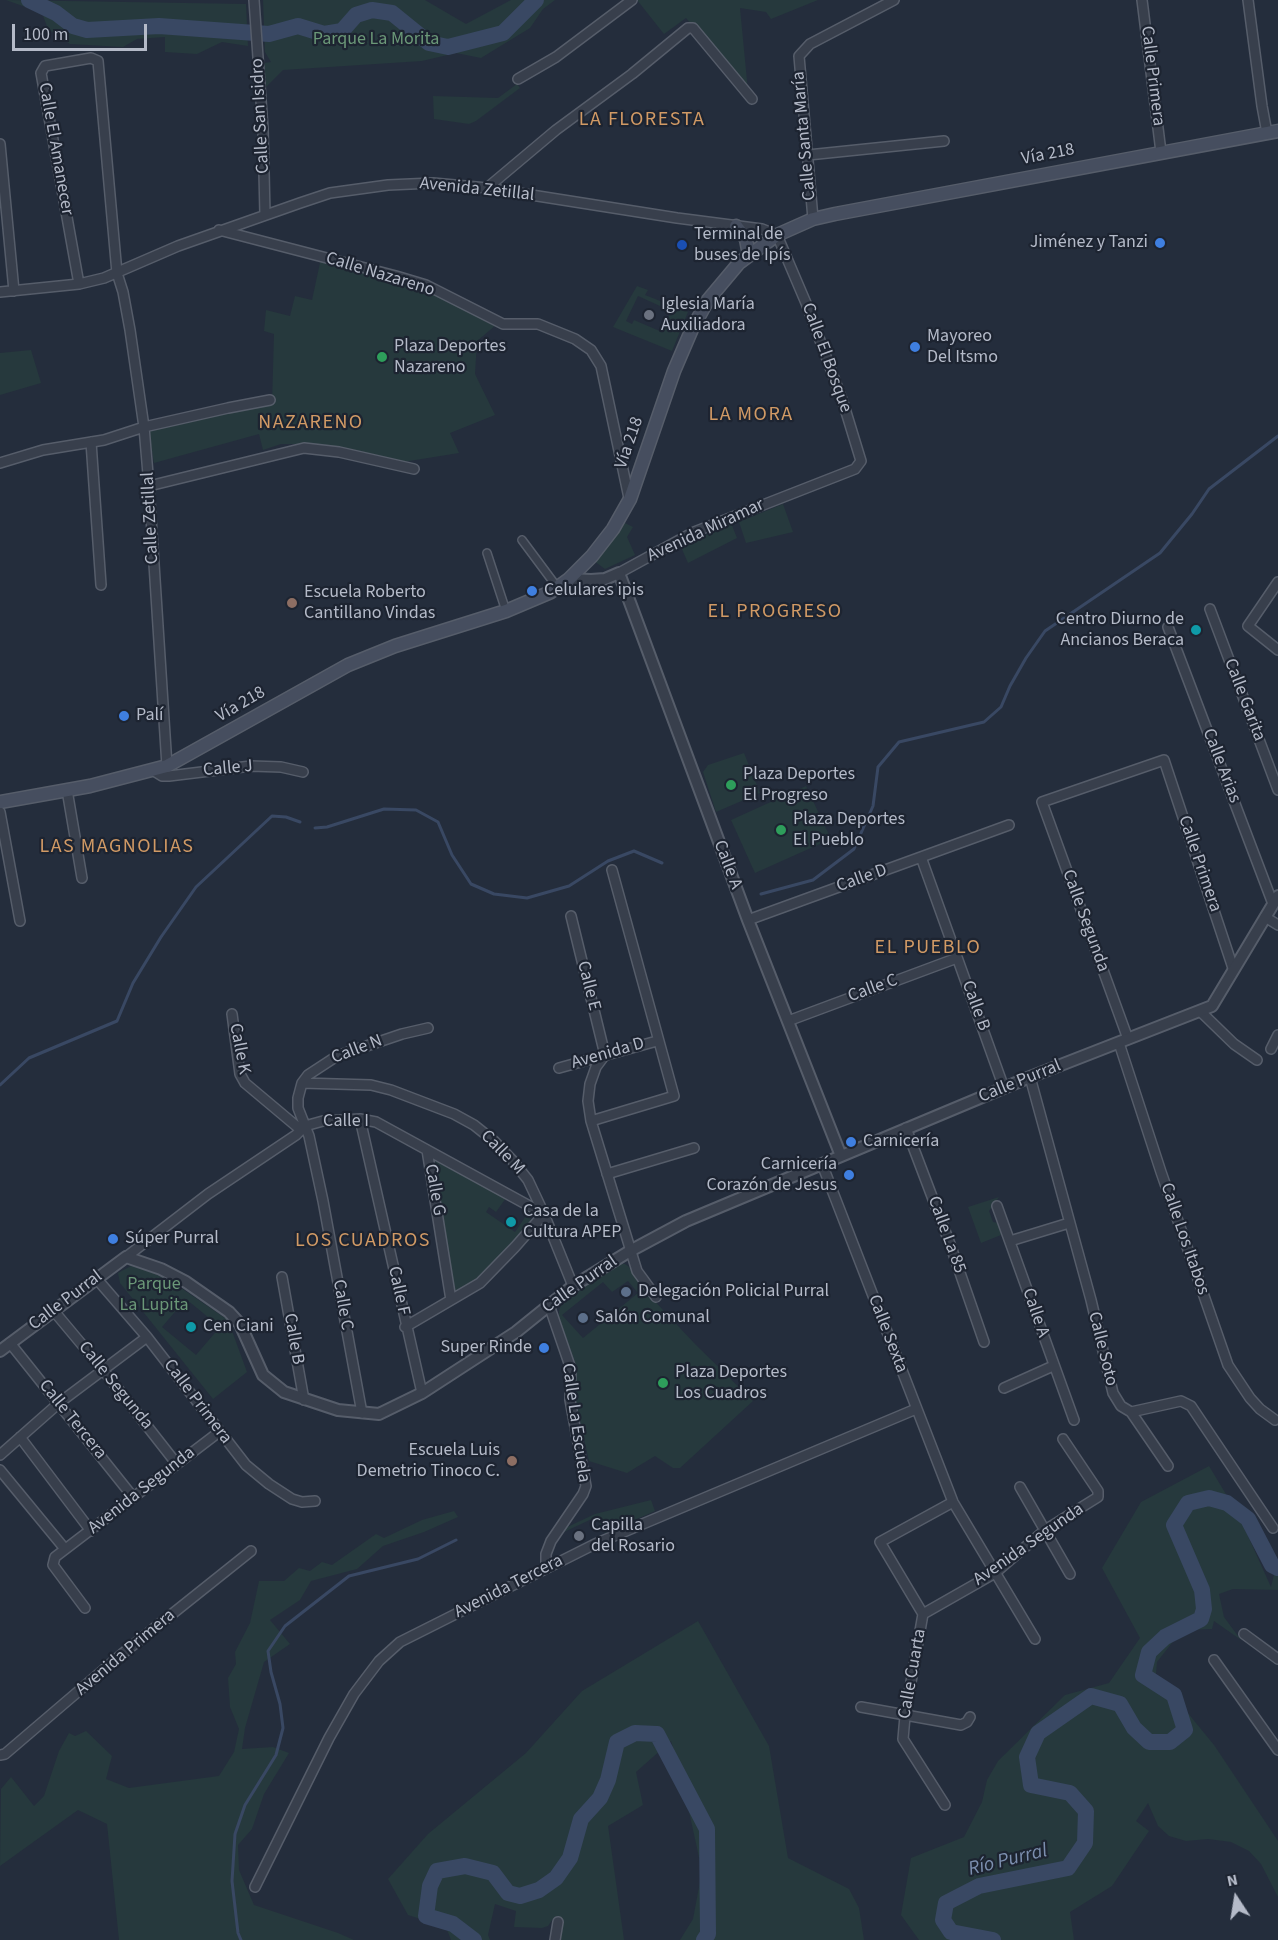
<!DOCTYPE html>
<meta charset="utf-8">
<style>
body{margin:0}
#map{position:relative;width:1278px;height:1940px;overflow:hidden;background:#242d3c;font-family:"Source Sans 3",sans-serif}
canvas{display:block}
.north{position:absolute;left:1206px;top:1868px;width:60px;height:60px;-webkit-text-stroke:4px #1d2431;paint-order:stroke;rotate:348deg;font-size:16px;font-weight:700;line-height:24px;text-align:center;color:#b4bac8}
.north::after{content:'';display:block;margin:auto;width:21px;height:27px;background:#b4bac8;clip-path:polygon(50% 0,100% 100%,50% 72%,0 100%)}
.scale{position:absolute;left:12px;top:24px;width:135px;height:27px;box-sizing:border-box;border:3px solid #b4bac8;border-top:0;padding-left:8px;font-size:18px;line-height:21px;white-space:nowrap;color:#b4bac8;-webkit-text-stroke:4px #1d2431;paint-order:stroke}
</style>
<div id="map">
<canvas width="1278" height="1940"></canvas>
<div class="north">N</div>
<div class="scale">100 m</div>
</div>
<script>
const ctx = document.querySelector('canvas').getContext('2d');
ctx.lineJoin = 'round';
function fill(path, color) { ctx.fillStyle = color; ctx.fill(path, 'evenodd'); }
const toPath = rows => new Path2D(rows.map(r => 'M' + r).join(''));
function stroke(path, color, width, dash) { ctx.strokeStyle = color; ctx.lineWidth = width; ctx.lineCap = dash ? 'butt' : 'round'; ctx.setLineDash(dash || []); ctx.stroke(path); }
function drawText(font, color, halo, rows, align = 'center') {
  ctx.font = font + ' "Source Sans 3",sans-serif'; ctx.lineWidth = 4.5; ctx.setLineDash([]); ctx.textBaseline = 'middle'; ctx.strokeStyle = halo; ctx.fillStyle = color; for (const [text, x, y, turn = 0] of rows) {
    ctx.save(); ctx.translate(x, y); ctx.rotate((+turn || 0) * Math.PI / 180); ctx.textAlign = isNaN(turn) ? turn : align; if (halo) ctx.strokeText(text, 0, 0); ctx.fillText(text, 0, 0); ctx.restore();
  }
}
fill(toPath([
 [6,0,246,4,248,46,222,42,197,54,165,52,165,37,137,39,123,47,70,44,48,29,42,13],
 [263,0,425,0,466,24,511,0,555,0,543,9,530,28,481,58,456,53,422,61,283,70,266,87,264,63,271,62,265,52],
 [637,0,818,0,771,19,766,12,740,8,748,91,686,18,664,34],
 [517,84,520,88,476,121,469,124,434,119,433,96,498,98],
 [321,258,428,289,496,325,477,341,475,374,495,415,450,433,459,453,403,462,320,444,281,444,263,450,259,434,154,463,148,429,272,404,274,334,264,331,266,310,290,316,295,296,312,300],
 [637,286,648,290,645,295,688,312,672,351,613,327],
 [638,296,671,311,662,332,634,320,632,324,626,321],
 [31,350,41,383,0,395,0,353],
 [783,504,793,532,746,543,739,522],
 [621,521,633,527,627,537,635,555,605,569,594,561],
 [731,523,737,538,688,563,681,547],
 [744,753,760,793,716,812,703,772,708,765],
 [806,786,831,839,755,873,731,820],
 [435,1161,506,1198,496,1212,489,1207,486,1212,515,1232,528,1213,532,1222,479,1280,454,1295],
 [999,1197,989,1211,993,1222,998,1223,1001,1235,981,1243,968,1207],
 [619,1264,625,1264,628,1266,648,1294,695,1344,753,1401,680,1468,673,1468,655,1456,627,1473,589,1461,578,1412,574,1390,575,1362,559,1318,559,1311,561,1305,603,1273],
 [628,1281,638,1293,583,1338,562,1315,603,1282,612,1292],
 [131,1266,156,1274,184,1290,228,1320,247,1372,213,1399,120,1283,118,1273],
 [186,1299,220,1327,196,1355,162,1327],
 [1209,1466,1238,1514,1271,1587,1278,1558,1278,1590,1233,1589,1219,1594,1224,1617,1241,1640,1214,1621,1212,1629,1182,1630,1157,1662,1156,1674,1214,1745,1278,1841,1278,1897,1261,1864,1249,1851,1231,1842,1208,1839,1186,1841,1169,1836,1158,1826,1148,1803,1136,1821,1149,1831,1112,1886,1070,1912,1074,1940,919,1940,901,1915,911,1858,964,1837,982,1802,987,1780,998,1761,1065,1695,1109,1683,1140,1638,1102,1568,1141,1502],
 [651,1500,655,1511,605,1533,596,1517,564,1532,563,1529,595,1514],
 [454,1511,458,1517,424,1532,383,1546,357,1569,311,1581,300,1600,270,1620,290,1644,264,1662,245,1728,242,1749,273,1747,289,1753,264,1794,252,1829,238,1845,239,1870,254,1905,338,1933,354,1940,119,1940,107,1824,78,1810,0,1866,1,1789,11,1777,34,1806,44,1796,59,1751,69,1733,75,1736,86,1731,112,1756,106,1779,129,1788,219,1776,234,1752,239,1729,230,1707,228,1678,236,1664,235,1652,250,1623,259,1581,284,1581,299,1568,310,1571,322,1562,332,1565,376,1534,384,1538,422,1520],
 [698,1621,769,1746,788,1858,849,1889,859,1908,864,1940,680,1940,693,1919,702,1871,681,1775,671,1741,636,1772,643,1805,608,1826,624,1940,559,1940,562,1920,553,1919,548,1926,542,1928,514,1927,516,1911,495,1904,488,1935,490,1940,451,1940,446,1927,408,1915,388,1879,428,1834,526,1753,582,1691]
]), '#26393d');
stroke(toPath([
 [315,828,327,827,384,809,416,810,438,822,452,855,471,884,494,894,527,898,569,886,608,861,634,851,662,863],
 [761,894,813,880,854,849,873,806,878,767,899,742,984,722,1001,707,1010,686,1026,658,1045,631,1160,553,1192,514,1209,489,1278,436],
 [0,1085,29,1058,117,1021,133,983,161,937,196,887,272,816,286,817,300,822],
 [241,1940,238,1933,232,1881,235,1834,245,1805,276,1755,283,1728,280,1704,271,1672,268,1651,285,1626,349,1576,418,1559,456,1540]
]), '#394863', 3);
stroke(toPath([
 [29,0,56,13,73,26,87,30,159,26,269,34,298,26,324,34,342,31,356,15,372,10,392,13,429,43,448,47,503,33,536,0],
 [474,1940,453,1924,426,1916,430,1886,437,1871,465,1866,493,1873,508,1893,520,1896,539,1890,556,1878,570,1858,581,1819,600,1798,608,1780,617,1742,635,1733,657,1734,707,1829,708,1934,704,1940],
 [993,1940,951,1932,943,1920,946,1903,979,1886,1068,1868,1085,1843,1086,1811,1070,1793,1031,1785,1027,1757,1038,1733,1091,1696,1120,1704,1134,1728,1149,1742,1170,1742,1185,1730,1174,1695,1143,1675,1149,1652,1165,1637,1201,1619,1204,1609,1202,1590,1174,1525,1188,1503,1209,1498,1227,1503,1248,1519,1272,1565,1278,1568]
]), '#394863', 16);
const pedestrian = toPath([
 [522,540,557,587],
 [487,553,506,611]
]);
const minor = toPath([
 [254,0,263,129,265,215],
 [1142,0,1161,152],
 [1248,0,1262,106,1267,133],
 [518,79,556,57,632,0],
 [0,144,14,291],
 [808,155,944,141],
 [487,188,556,130,632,74,688,28,693,28,752,99],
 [813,219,799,56,810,44,894,0],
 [219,230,396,276,426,285,503,324,538,324,575,339,591,350,601,366,629,498],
 [79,284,41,73,45,66,91,58,98,61,117,273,123,292,130,330,144,427,149,486,167,766],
 [0,292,79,284,104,278,178,246,300,203,330,193,388,185,433,183,487,188,677,218,762,229,777,235,806,303,843,402,861,461,855,469,694,532,619,573],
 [91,442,101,585],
 [0,463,43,450,104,440,144,427,228,408,270,400],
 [149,486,304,448,339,452,414,469],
 [1278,582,1248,626,1278,650],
 [1210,609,1278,790],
 [1168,627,1273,904],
 [154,771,162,776,169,776,251,766,281,767,303,772],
 [67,790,82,878],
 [0,812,20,921],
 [921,857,1004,1088],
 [571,916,605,1055,596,1067,590,1084,588,1101,591,1121,637,1271,656,1297],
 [1265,917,1278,925],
 [748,920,1009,825],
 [1200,1011,1234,1044,1257,1060],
 [232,1014,240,1074,245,1083,301,1130],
 [788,1021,957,958],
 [1128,1039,1042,802,1164,760,1233,968],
 [1119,1043,1161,1172,1228,1365,1250,1398,1260,1409,1275,1420],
 [1271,1049,1278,1035],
 [559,1068,657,1041],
 [1030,1077,1091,1300,1113,1393,1121,1406,1131,1412,1181,1401,1191,1406,1273,1528],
 [302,1083,371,1085,391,1090,454,1114,474,1125,494,1141,513,1161,528,1180,544,1214,515,1247,480,1283,405,1327],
 [360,1119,422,1393],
 [591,1121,674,1096,612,870],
 [906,1128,950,1244,984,1342],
 [427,1150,451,1300],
 [822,1164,953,1502,1035,1639],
 [607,1174,694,1148],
 [997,1206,1074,1420],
 [1010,1241,1069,1223],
 [126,1257,208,1194,296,1135,305,1126,323,1121,360,1119,376,1122,544,1214,573,1286],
 [282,1277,304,1400],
 [96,1278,147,1337,246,1465,269,1484,292,1499,302,1502,315,1501],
 [53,1310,104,1371,176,1463],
 [10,1343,133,1497],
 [1004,1388,1053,1366],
 [1131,1412,1168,1466],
 [362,1413,323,1201,309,1136,298,1108,298,1098,302,1083,308,1075,337,1056,402,1034,428,1028],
 [20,1437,91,1531],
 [0,1455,59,1403,147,1337],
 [0,1470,65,1549],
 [1020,1487,1070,1574],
 [546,1568,546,1554,551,1541,583,1494,586,1486,570,1400,571,1369,549,1305],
 [85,1608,53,1565,55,1557,219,1432],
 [923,1614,995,1573,1045,1530,1098,1497,1098,1491,1063,1439],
 [1244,1634,1278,1659],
 [1214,1660,1278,1750],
 [861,1707,961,1725,967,1722,970,1717],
 [0,1755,5,1754,122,1654,251,1551],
 [945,1805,903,1739,905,1716,923,1614,880,1542,953,1502],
 [255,1887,329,1738,354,1694,379,1661,400,1642,595,1544,916,1409],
 [555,1940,558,1922]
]);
const tertiary = toPath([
 [569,579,591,580,605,579,619,573,748,920,841,1156],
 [0,1351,126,1257,161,1269,186,1282,229,1312,240,1324,263,1375,284,1392,338,1410,379,1414,422,1393,516,1332,573,1286,630,1251,686,1221,1030,1077,1212,1006,1278,896]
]);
const secondary = toPath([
 [736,226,746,239,749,255],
 [0,802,90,786,167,766,348,665,395,646,506,611,551,592,569,579,592,556,613,529,630,499,674,371,692,329,708,300,739,263,777,235,813,219,835,214,1278,131]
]);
stroke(pedestrian, '#565d6a', 10);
stroke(minor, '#565d6a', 12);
stroke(tertiary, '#565d6a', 14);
stroke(secondary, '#565d6a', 15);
stroke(pedestrian, '#383f4c', 7);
stroke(minor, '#383f4c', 9);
stroke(tertiary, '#383f4c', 10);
stroke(secondary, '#464e5f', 12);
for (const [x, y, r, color] of [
 [1160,243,6,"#3f7fe0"],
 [682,245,6,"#1a4fb4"],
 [649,315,6,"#6b7280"],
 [915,347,6,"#3f7fe0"],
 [382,357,6,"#2e9e5b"],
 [532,591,6,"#3f7fe0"],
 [292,603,6,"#8d6e63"],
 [1196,630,6,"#0f9aa8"],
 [124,716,6,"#3f7fe0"],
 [731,785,6,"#2e9e5b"],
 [781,830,6,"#2e9e5b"],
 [851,1142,6,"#3f7fe0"],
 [849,1175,6,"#3f7fe0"],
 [511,1222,6,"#0f9aa8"],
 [113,1239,6,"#3f7fe0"],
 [626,1292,6,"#5c6f8a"],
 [583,1318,6,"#5c6f8a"],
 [191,1327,6,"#0f9aa8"],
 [544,1348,6,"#3f7fe0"],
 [663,1383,6,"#2e9e5b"],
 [512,1461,6,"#8d6e63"],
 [579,1536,6,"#6b7280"]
]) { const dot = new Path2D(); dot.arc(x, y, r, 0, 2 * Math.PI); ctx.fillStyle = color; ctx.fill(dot); stroke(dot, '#1d2431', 2); }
drawText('18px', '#6b9878', '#1d2431', [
 ["Parque La Morita",376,40],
 ["Parque",154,1285],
 ["La Lupita",154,1306]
]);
drawText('18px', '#b4bac8', '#1d2431', [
 ["Calle Primera",1152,76,83],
 ["Calle San Isidro",261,116,-93],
 ["Calle Santa María",805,136,-95],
 ["Calle El Amanecer",55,149,80],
 ["Vía 218",1048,155,-11],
 ["Avenida Zetillal",477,190,6],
 ["Calle Nazareno",380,275,17],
 ["Calle El Bosque",826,358,70],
 ["Vía 218",630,443,-71],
 ["Calle Zetillal",151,518,-93],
 ["Avenida Miramar",706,531,-25],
 ["Calle Garita",1244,700,69],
 ["Vía 218",241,705,-30],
 ["Calle Arias",1221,766,69],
 ["Calle J",228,769,-5],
 ["Calle Primera",1199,864,71],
 ["Calle A",727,865,69],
 ["Calle D",862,879,-20],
 ["Calle Segunda",1085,921,70],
 ["Calle E",588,986,76],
 ["Calle C",873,989,-20],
 ["Calle B",975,1006,70],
 ["Calle K",239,1049,79],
 ["Calle N",357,1050,-21],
 ["Avenida D",608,1054,-16],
 ["Calle Purral",1020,1082,-22],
 ["Calle I",346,1122],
 ["Calle M",502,1153,46],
 ["Calle G",434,1190,80],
 ["Calle La 85",946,1235,70],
 ["Calle Los Itabos",1184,1239,71],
 ["Calle Purral",580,1285,-35],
 ["Calle F",398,1291,78],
 ["Calle Purral",66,1301,-37],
 ["Calle C",342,1305,80],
 ["Calle A",1035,1313,71],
 ["Calle Sexta",887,1334,69],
 ["Calle B",293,1339,80],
 ["Calle Soto",1102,1349,76],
 ["Calle Segunda",115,1386,51],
 ["Calle Primera",197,1402,53],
 ["Calle Tercera",72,1420,51],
 ["Calle La Escuela",575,1423,82],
 ["Avenida Segunda",142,1491,-38],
 ["Avenida Segunda",1029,1545,-35],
 ["Avenida Tercera",509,1587,-27],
 ["Avenida Primera",126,1653,-40],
 ["Calle Cuarta",913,1674,-80]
]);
drawText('18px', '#b4bac8', '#1d2431', [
 ["Terminal de",694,235],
 ["buses de Ipís",694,256],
 ["Jiménez y Tanzi",1148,243,"right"],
 ["Iglesia María",661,305],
 ["Auxiliadora",661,326],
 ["Mayoreo",927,337],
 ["Del Itsmo",927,358],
 ["Plaza Deportes",394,347],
 ["Nazareno",394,368],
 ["Celulares ipis",544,591],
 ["Escuela Roberto",304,593],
 ["Cantillano Vindas",304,614],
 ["Centro Diurno de",1184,620,"right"],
 ["Ancianos Beraca",1184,641,"right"],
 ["Palí",136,716],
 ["Plaza Deportes",743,775],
 ["El Progreso",743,796],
 ["Plaza Deportes",793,820],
 ["El Pueblo",793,841],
 ["Carnicería",863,1142],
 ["Carnicería",837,1165,"right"],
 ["Corazón de Jesus",837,1186,"right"],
 ["Casa de la",523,1212],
 ["Cultura APEP",523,1233],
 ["Súper Purral",125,1239],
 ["Delegación Policial Purral",638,1292],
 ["Salón Comunal",595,1318],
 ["Cen Ciani",203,1327],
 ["Super Rinde",532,1348,"right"],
 ["Plaza Deportes",675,1373],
 ["Los Cuadros",675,1394],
 ["Escuela Luis",500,1451,"right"],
 ["Demetrio Tinoco C.",500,1472,"right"],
 ["Capilla",591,1526],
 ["del Rosario",591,1547]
], 'left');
ctx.letterSpacing = '1.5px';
drawText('20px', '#d19a65', '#1d2431', [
 ["LA FLORESTA",642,121],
 ["LA MORA",751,416],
 ["NAZARENO",311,424],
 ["EL PROGRESO",775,613],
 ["LAS MAGNOLIAS",117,848],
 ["EL PUEBLO",928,949],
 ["LOS CUADROS",363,1242]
]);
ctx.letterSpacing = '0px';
drawText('italic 20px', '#7c8faf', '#1d2431', [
 ["Río Purral",1008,1861,-14]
]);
</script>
